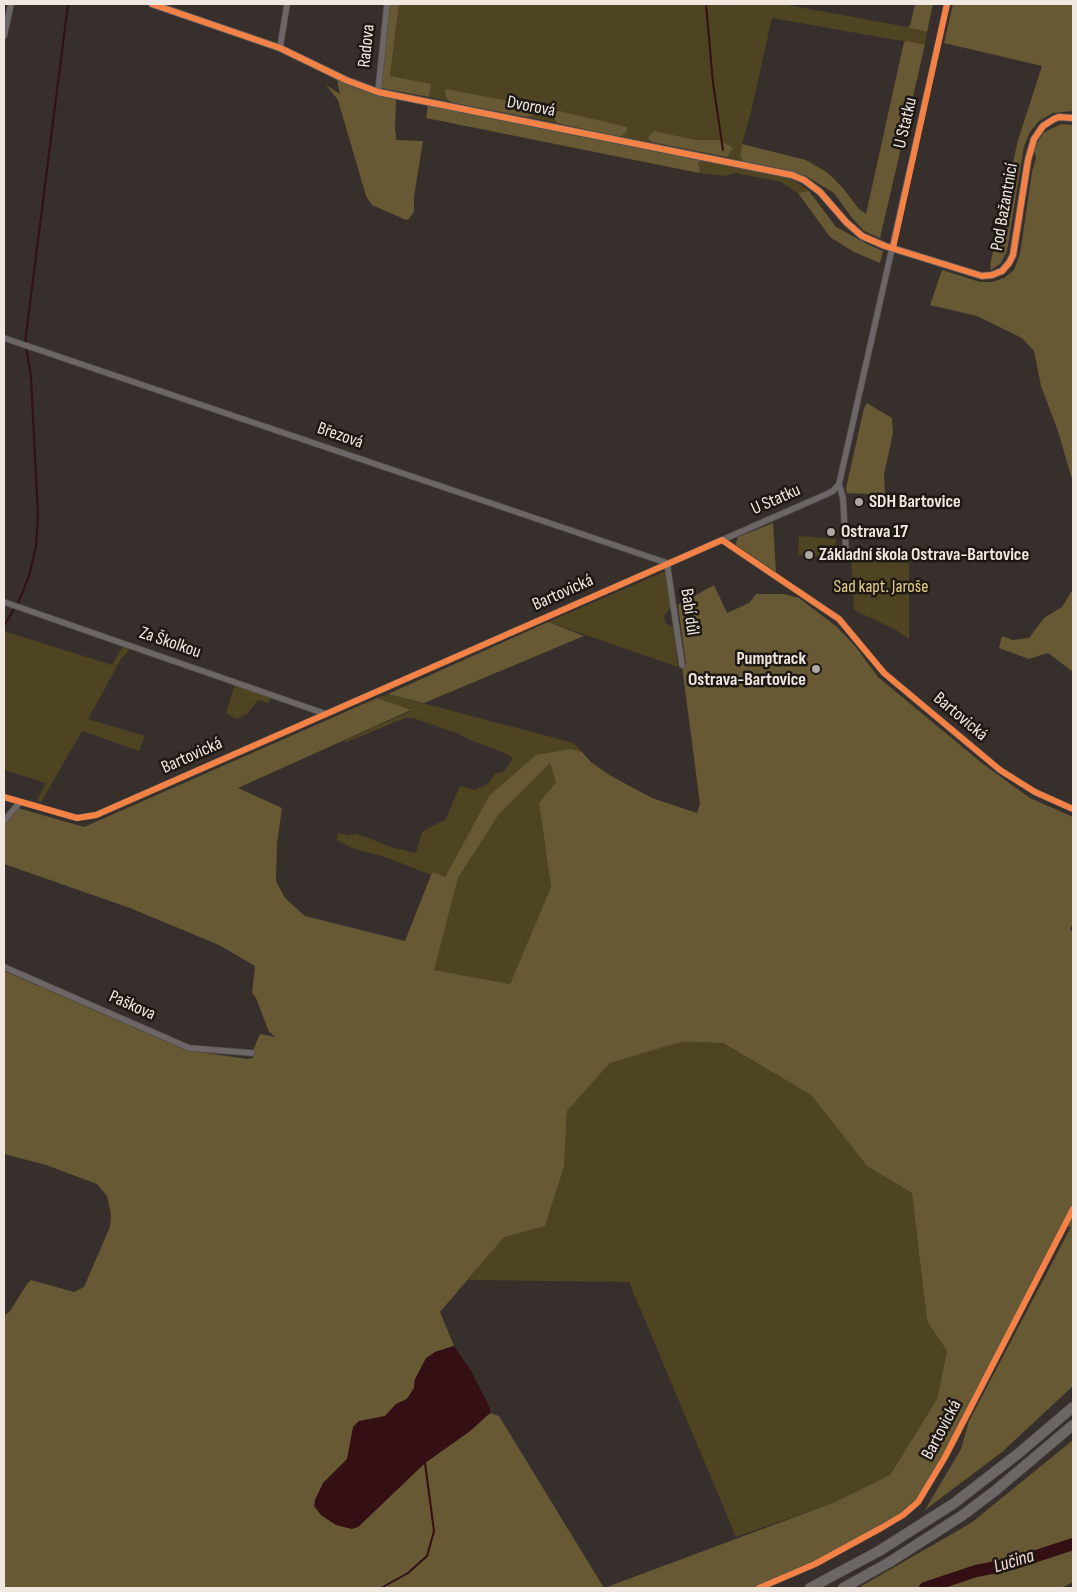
<!DOCTYPE html>
<meta charset="utf-8">
<style>
body{margin:0}
#map{position:relative;width:1077px;height:1592px;overflow:hidden;background:#362f2b;font-family:"Sofia Sans Condensed",sans-serif}
canvas{display:block}
.frame{position:absolute;inset:0;border:5px solid #f0e7e1;pointer-events:none}
</style>
<div id="map">
<canvas width="1077" height="1592"></canvas>
<div class="frame"></div>
</div>
<script>
const ctx = document.querySelector('canvas').getContext('2d');
ctx.lineJoin = 'round';
function fill(path, color) { ctx.fillStyle = color; ctx.fill(path, 'evenodd'); }
const toPath = rows => new Path2D(rows.map(r => 'M' + r).join(''));
function stroke(path, color, width, dash) { ctx.strokeStyle = color; ctx.lineWidth = width; ctx.lineCap = dash ? 'butt' : 'round'; ctx.setLineDash(dash || []); ctx.stroke(path); }
function drawText(font, color, halo, rows, align = 'center') {
  ctx.font = font + ' "Sofia Sans Condensed",sans-serif'; ctx.lineWidth = 5; ctx.setLineDash([]); ctx.textBaseline = 'middle'; ctx.strokeStyle = halo; ctx.fillStyle = color; for (const [text, x, y, turn = 0] of rows) {
    ctx.save(); ctx.translate(x, y); ctx.rotate((+turn || 0) * Math.PI / 180); ctx.textAlign = isNaN(turn) ? turn : align; if (halo) ctx.strokeText(text, 0, 0); ctx.fillText(text, 0, 0); ctx.restore();
  }
}
fill(toPath([
 [399,4,783,4,907,27,927,32,925,45,772,18,751,112,742,144,740,156,743,161,727,157,733,148,720,140,696,140,654,131,649,141,651,142,617,136,622,136,552,114,557,123,527,117,532,116,537,112,538,107,446,97,449,101,429,97,431,85,390,77],
 [704,160,783,176,795,181,809,191,798,193,781,182,735,173,725,176,699,173,700,168,698,163],
 [799,536,836,539,835,557,798,555],
 [884,551,909,553,909,639,896,630,854,610,851,558,882,558],
 [666,571,671,607,664,616,666,623,673,628,678,667,548,622],
 [4,631,112,665,123,646,130,649,121,659,88,719,145,736,139,751,82,731,41,802,37,800,46,783,4,770],
 [235,684,272,697,268,703,258,700,247,714,237,719,226,713],
 [388,694,574,743,582,752,569,750,489,796,445,877,433,872,431,875,388,858,352,848,337,840,338,833,349,835,358,834,391,847,416,853,422,832,434,825,445,820,460,786,475,790,489,783,495,774,503,772,513,759,509,755,468,739,457,733,413,718,405,718,347,742,343,741,411,711,377,698],
 [550,763,556,782,539,803,551,887,510,984,433,970,458,878,499,814],
 [681,1042,723,1043,811,1095,867,1166,912,1193,927,1321,947,1351,937,1399,890,1475,835,1502,736,1537,629,1282,468,1280,504,1236,545,1226,564,1167,567,1111,610,1063]
]), '#4f4422');
fill(toPath([
 [389,4,399,4,390,76,431,84,429,97,381,88],
 [915,4,933,4,927,32,907,27,910,26],
 [953,4,1073,4,1073,111,1053,113,1039,121,1030,132,1024,146,1007,251,1001,263,991,270,990,265,1018,140,1042,66,944,43],
 [908,41,925,45,880,238,864,231,853,219,834,193,806,176,791,171,743,161,740,156,742,144,806,160,828,173,842,187,859,209,866,214,904,42],
 [337,80,358,89,396,99,395,132,396,133,396,140,423,141,414,197,414,212,409,219,406,220,372,205,366,196,338,100,326,85,340,94],
 [445,89,536,106,538,109,532,116,527,117,454,103,449,101,446,97],
 [428,105,548,130,704,160,698,163,700,168,699,173,426,118],
 [554,110,627,127,627,131,622,136,617,136,565,125,557,123,552,114],
 [1061,124,1073,125,1073,483,1058,431,1041,386,1034,351,1022,338,977,316,930,305,942,270,980,282,992,282,1004,278,1014,270,1020,254,1032,172,1036,158,1034,149,1043,133],
 [654,131,696,140,720,140,733,148,727,157,651,142,648,138],
 [809,191,836,227,869,245,883,251,880,263,854,252,830,237,798,193],
 [867,403,892,418,893,433,884,475,885,495,847,493,846,488,864,408],
 [773,523,776,572,736,545,736,543,738,537],
 [714,585,727,613,749,603,756,594,784,594,799,598,837,627,855,646,878,677,983,764,1030,798,1073,817,1073,923,1070,930,1073,931,1073,1386,1002,1452,925,1510,961,1449,969,1421,1071,1227,1062,1225,963,1423,918,1502,903,1515,815,1564,759,1588,4,1588,4,1316,10,1311,27,1284,31,1280,74,1292,84,1287,110,1227,111,1215,107,1196,97,1184,46,1165,4,1154,4,971,186,1050,247,1059,253,1058,254,1048,260,1034,276,1037,269,1032,256,998,252,993,255,966,219,945,130,908,4,864,4,825,18,808,84,827,377,698,411,710,238,788,282,808,277,844,276,881,285,898,305,916,405,941,431,875,433,872,445,877,489,796,536,755,571,749,582,752,591,762,611,776,652,798,697,813,700,804,682,666,686,665,678,605],
 [550,763,556,782,539,803,551,887,510,984,434,970,458,878,499,814],
 [681,1042,723,1043,811,1095,867,1166,912,1193,927,1321,947,1351,937,1399,890,1475,835,1502,604,1588,499,1416,490,1413,470,1431,425,1463,358,1527,347,1459,396,1404,407,1399,414,1388,415,1379,435,1352,454,1346,440,1312,504,1237,545,1226,564,1167,567,1111,610,1063],
 [1073,589,1073,672,1048,653,1029,659,999,648,1002,636,1013,640,1029,638,1044,618,1062,607],
 [548,622,584,636,424,703,388,694],
 [1073,1440,1073,1582,1061,1588,858,1588,971,1523]
]), '#665933');
fill(toPath([
 [454,1346,471,1371,490,1408,490,1413,470,1431,425,1463,358,1527,352,1529,336,1525,321,1515,314,1506,315,1500,323,1483,347,1459,353,1427,359,1421,385,1416,396,1404,407,1399,414,1388,415,1379,426,1358,435,1352]
]), '#340f13');
stroke(toPath([
 [706,4,713,83,723,150],
 [25,343,68,4],
 [18,603,29,576,36,546,38,516,31,377,26,347],
 [4,626,14,609],
 [381,1588,408,1573,427,1556,434,1531,425,1463]
]), '#340f13', 2);
stroke(toPath([
 [925,1588,976,1571,1012,1564,1073,1544]
]), '#340f13', 12);
const minor = toPath([
 [4,36,11,4],
 [280,48,287,4],
 [378,92,387,4],
 [4,338,667,563,682,665],
 [839,484,843,498,846,551],
 [722,540,827,494,833,491,839,484,947,4],
 [4,602,326,714],
 [4,797,77,818,96,815,722,540,839,619,884,673,1000,770,1035,792,1073,809],
 [4,821,20,802],
 [4,967,189,1048,252,1053],
 [759,1588,815,1564,881,1528,903,1515,918,1502,945,1457,1073,1209]
]);
const tertiary = toPath([
 [152,4,280,48,346,80,378,92,792,175,804,180,820,192,846,222,862,236,885,246,982,276,992,275,1002,271,1009,263,1013,255,1028,160,1034,139,1043,126,1054,119,1059,117,1073,118]
]);
const trunk = toPath([
 [810,1588,879,1551,953,1504,1019,1453,1073,1407],
 [843,1588,888,1563,963,1515,996,1490,1073,1425]
]);
stroke(minor, '#534d49', 7);
stroke(tertiary, '#534d49', 8);
stroke(trunk, '#534d49', 11);
stroke(minor, '#6c6766', 5.5);
stroke(tertiary, '#6c6766', 7);
stroke(trunk, '#6c6664', 10);
stroke(toPath([
 [152,4,280,48,346,80,378,92,792,175,804,180,820,192,846,222,862,236,885,246,982,276,992,275,1002,271,1009,263,1013,255,1028,160,1034,139,1043,126,1054,119,1059,117,1073,118],
 [893,248,947,4],
 [4,797,77,818,96,815,722,540,839,619,884,673,1000,770,1035,792,1073,809],
 [759,1588,815,1564,881,1528,903,1515,918,1502,945,1457,1073,1209]
]), '#f48246', 6);
for (const [x, y, r, color] of [
 [859,502,5,"#afa7a1"],
 [831,532,5,"#afa7a1"],
 [809,555,5,"#afa7a1"],
 [816,669,5,"#afa7a1"]
]) { const dot = new Path2D(); dot.arc(x, y, r, 0, 2 * Math.PI); ctx.fillStyle = color; ctx.fill(dot); stroke(dot, '#1e1814', 2); }
drawText('18px', '#f0e7e1', '#1e1814', [
 ["Radova",367,46,-84],
 ["Dvorová",531,107,11],
 ["U Statku",906,123,-77],
 ["Pod Bažantnicí",1005,207,-80],
 ["Březová",340,436,19],
 ["U Statku",776,500,-24],
 ["Bartovická",563,593,-24],
 ["Babí důl",689,612,82],
 ["Za Školkou",170,643,19],
 ["Bartovická",960,717,40],
 ["Bartovická",192,756,-24],
 ["Paškova",132,1006,24],
 ["Bartovická",942,1430,-62]
]);
drawText('bold 18px', '#f0e7e1', '#1e1814', [
 ["SDH Bartovice",869,502],
 ["Ostrava 17",841,532],
 ["Základní škola Ostrava-Bartovice",819,555],
 ["Pumptrack",806,659,"right"],
 ["Ostrava-Bartovice",806,680,"right"]
], 'left');
drawText('18px', '#e6cf88', '#1e1814', [
 ["Sad kapt. Jaroše",881,587]
]);
drawText('italic 19px', '#fbdada', '#1e1814', [
 ["Lučina",1014,1562,-17]
]);
</script>
